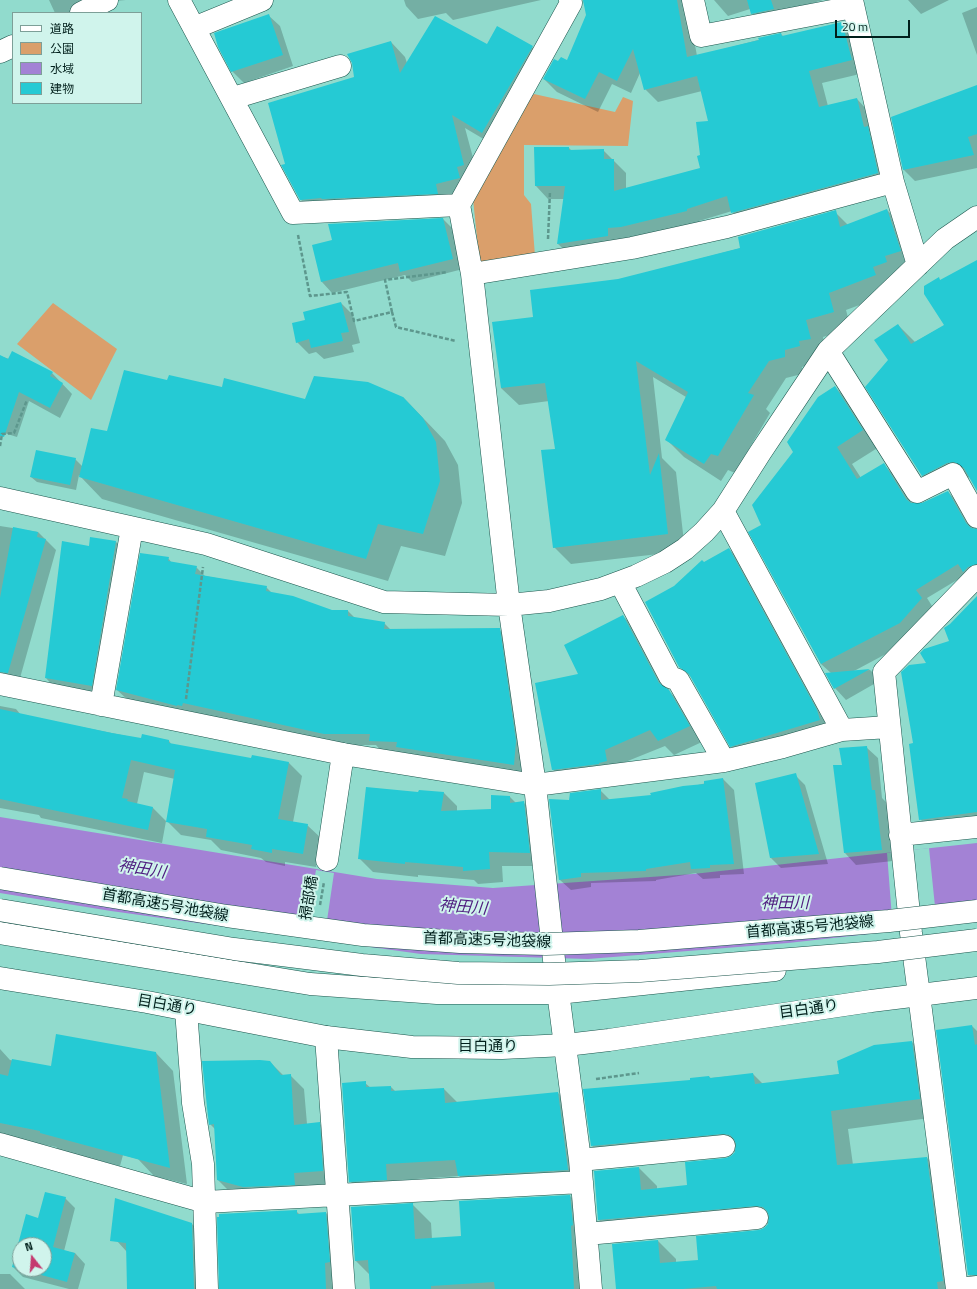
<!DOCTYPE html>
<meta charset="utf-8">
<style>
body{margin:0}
#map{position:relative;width:977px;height:1289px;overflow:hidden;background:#91dbcd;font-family:"Titillium Web","Noto Sans JP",sans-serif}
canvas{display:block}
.legend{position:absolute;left:12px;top:12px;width:130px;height:92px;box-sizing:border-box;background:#d0f4ec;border:1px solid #7d9f98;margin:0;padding:5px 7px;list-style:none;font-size:12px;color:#001f1b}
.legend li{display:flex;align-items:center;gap:8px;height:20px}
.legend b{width:20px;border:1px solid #7d9f98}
.north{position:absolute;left:12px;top:1237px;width:40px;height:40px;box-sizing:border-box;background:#d0f4ec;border:1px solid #7d9f98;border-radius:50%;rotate:343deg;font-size:11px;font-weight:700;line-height:16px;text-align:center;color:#001f1b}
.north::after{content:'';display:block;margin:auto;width:14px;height:18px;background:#c5396f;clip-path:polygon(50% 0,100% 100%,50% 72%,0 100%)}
.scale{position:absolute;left:835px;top:20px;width:75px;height:18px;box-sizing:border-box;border:2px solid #001f1b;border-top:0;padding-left:5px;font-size:12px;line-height:14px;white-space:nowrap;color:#001f1b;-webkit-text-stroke:3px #d0f4ec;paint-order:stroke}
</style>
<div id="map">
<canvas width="977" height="1289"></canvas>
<ul class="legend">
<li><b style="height:5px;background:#fff"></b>道路</li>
<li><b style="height:11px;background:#da9f6b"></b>公園</li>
<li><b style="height:11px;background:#a382d5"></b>水域</li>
<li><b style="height:11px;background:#25cad4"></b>建物</li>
</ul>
<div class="north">N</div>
<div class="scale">20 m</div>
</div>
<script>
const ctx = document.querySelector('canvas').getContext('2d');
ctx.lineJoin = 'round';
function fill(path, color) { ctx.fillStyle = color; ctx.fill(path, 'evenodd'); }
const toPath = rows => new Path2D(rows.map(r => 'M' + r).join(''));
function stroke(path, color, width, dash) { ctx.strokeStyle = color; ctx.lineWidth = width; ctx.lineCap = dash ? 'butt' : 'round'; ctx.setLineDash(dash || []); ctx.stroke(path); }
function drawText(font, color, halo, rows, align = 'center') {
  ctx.font = font + ' "Titillium Web","Noto Sans JP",sans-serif'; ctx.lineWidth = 4; ctx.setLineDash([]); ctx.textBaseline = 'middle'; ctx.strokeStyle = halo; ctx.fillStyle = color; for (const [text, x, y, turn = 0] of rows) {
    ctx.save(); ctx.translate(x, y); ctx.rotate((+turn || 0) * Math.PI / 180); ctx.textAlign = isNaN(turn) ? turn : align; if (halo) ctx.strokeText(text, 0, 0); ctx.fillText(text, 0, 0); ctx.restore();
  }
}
fill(toPath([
 [534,94,615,112,623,97,633,101,628,146,524,145,524,195,531,204,535,256,480,267,473,199,517,115],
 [53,303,117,349,91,400,17,344]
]), '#da9f6b');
fill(toPath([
 [0,817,377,879,493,888,693,874,977,843,977,922,788,943,588,959,421,954,111,911,0,893]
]), '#a382d5');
fill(toPath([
 [929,848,937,926,893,931,887,853],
 [316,870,334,873,324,941,304,938]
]), '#91dbcd');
fill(toPath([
 [49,0,126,0,115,1,93,13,55,13],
 [404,0,541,0,453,20,446,13,418,19,406,6],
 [583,0,687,0,697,56,781,34,784,37,842,23,855,36,864,73,822,83,828,106,857,99,869,112,890,186,745,225,732,211,699,221,700,223,571,256,558,244,564,199,548,199,536,186,569,148,572,151,603,150,626,173,626,189,702,169,701,156,709,122,702,91,658,102,645,89,640,73,631,93,612,84,598,112,557,92,544,79,559,62,568,62,587,15],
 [714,0,823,0,783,12,765,26,752,13,750,9,728,16],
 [908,0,949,0,921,14],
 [977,7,977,55,962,13],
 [268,15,280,26,293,66,244,83,232,71],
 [391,42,405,57,407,63,488,45,532,47,547,62,497,147,465,128,479,180,474,193,316,214,301,200,287,164,355,78],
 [977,86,977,168,915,181,904,170,892,118],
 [887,210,904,227,917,268,892,293,846,310,851,329,823,337,827,356,816,363,802,367,802,374,786,378,766,409,770,413,735,473,728,470,721,481,684,457,667,440,686,397,653,377,662,458,676,472,685,551,571,564,554,547,556,450,549,401,519,405,501,388,534,318,618,280,741,248,835,212,848,225],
 [443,219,454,230,463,269,412,282,405,275,332,293,322,282,313,246],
 [977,261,977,489,970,477,938,491,922,475,889,361,898,325,915,342,945,325,938,278,941,281],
 [341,303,353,315,360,343,352,345,354,352,324,359,316,352,309,354,297,342,306,321],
 [0,356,52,373,72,394,60,418,29,401,17,437,1,432,0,439],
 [168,381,306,400,403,397,445,441,458,465,462,503,445,556,401,546,388,581,102,499,79,475,76,490,37,482,31,477,75,459,83,467,107,432],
 [835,387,851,403,879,447,852,464,861,478,884,465,900,481,917,505,948,492,964,508,977,530,977,568,927,598,937,614,914,639,854,671,870,670,881,680,846,700,835,688,831,673,821,664,750,532,762,526,794,452],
 [0,526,38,532,56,550,20,678,0,672],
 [116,542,124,550,100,694,54,687,46,678,90,547],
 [729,549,740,560,831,731,742,757,731,746,693,679,680,666,675,586,704,563],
 [168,558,172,563,196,567,205,576,266,587,272,593,332,611,348,611,355,618,384,623,391,630,499,629,511,641,525,776,382,752,376,745,336,745,129,701,117,690],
 [977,597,977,827,934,833,920,819,914,744,928,664,950,641],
 [623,616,638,631,670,692,684,706,704,741,674,755,665,746,568,785,553,770,580,675],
 [0,706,16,709,21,715,142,739,169,741,172,745,252,759,289,763,302,776,293,822,307,825,321,838,316,867,285,862,285,866,266,862,261,858,221,850,211,840,181,835,167,821,175,779,144,772,137,804,153,808,166,821,162,843,41,818,39,815,0,808],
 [866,747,878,758,882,798,887,803,893,861,856,865,845,853,834,766,843,766],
 [795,775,805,785,828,864,781,868,771,858],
 [723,779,734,790,744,874,720,875,720,878,703,879,696,873,656,880,656,881,591,883,591,887,571,890,560,880,550,800,570,801,600,790,610,800,652,796],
 [444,793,457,806,457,812,492,810,492,796,510,797,516,803,524,803,537,816,543,866,502,866,503,882,478,884,474,880,418,875,418,877,373,872,359,858,419,794],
 [972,1026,977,1031,977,1283,969,1275,937,1031],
 [912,1042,930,1060,937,1117,848,1129,853,1165,927,1158,945,1176,960,1289,617,1289,658,1241,676,1259,676,1263,700,1261,764,1229,769,1224,617,1238,599,1220,595,1172,639,1168,657,1186,657,1189,688,1186,732,1157,736,1152,610,1164,592,1146,691,1081,709,1077,711,1078,753,1074,763,1084,840,1074],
 [0,1049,10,1060,52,1068,156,1053,173,1071,187,1184,154,1176,138,1159,123,1155,120,1166,59,1150,56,1147,0,1136],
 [270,1062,284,1076,290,1075,304,1089,307,1124,319,1123,333,1137,336,1184,232,1194,218,1180,215,1129,210,1124],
 [365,1083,371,1088,391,1087,395,1091,444,1089,458,1103,558,1093,574,1109,584,1186,475,1192,459,1176,402,1180,403,1196,366,1198,350,1181],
 [570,1196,588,1214,591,1289,371,1289,370,1275,355,1260,413,1205,431,1223,432,1239,462,1237],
 [65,1198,75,1208,64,1251,75,1253,85,1264,78,1289,69,1289,23,1277,13,1267,27,1216,39,1219],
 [20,1245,44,1245,44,1269,20,1269],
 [296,1211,300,1215,326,1213,344,1231,343,1289,220,1289],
 [192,1224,210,1242,212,1289,128,1289,127,1252,117,1241],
 [0,1274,10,1274,25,1289,0,1289]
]), '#0003');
fill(toPath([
 [583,0,677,0,687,57,759,40,758,38,781,33,782,36,842,22,852,60,809,71,819,107,857,98,864,127,868,126,878,173,731,213,727,196,687,209,687,211,621,227,608,228,608,236,557,244,565,186,535,186,534,147,569,147,569,150,604,149,604,159,614,159,614,191,700,168,697,156,700,155,696,122,708,121,697,76,644,90,633,49,617,81,599,72,585,99,543,79,554,59,558,61,561,57,567,60,586,15],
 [747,0,771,0,774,9,751,14],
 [269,14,283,55,231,72,218,47,214,33],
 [435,16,487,44,497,26,533,46,482,133,452,115,464,165,457,167,460,178,436,184,438,194,322,199,321,198,300,200,281,165,285,164,268,103,354,77,352,63,347,54,391,41,400,73],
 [977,85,977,134,968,137,974,155,903,170,891,117],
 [887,209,901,251,885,256,887,262,873,267,876,275,829,293,834,312,806,320,811,339,799,341,800,346,785,350,785,357,769,361,748,393,754,395,718,456,711,454,704,464,665,440,688,392,636,361,650,475,659,453,668,534,553,548,541,450,555,449,545,383,501,388,492,322,533,317,530,290,618,279,740,248,738,237,836,210,840,227],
 [443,218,453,259,400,272,398,263,321,282,312,245,332,240,328,224],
 [977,260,977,491,964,468,954,462,947,463,922,476,865,387,888,360,874,340,898,324,911,344,944,325,924,294,924,286,939,277,940,280],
 [341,302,349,332,341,333,343,341,311,348,309,339,296,343,292,323,305,320,303,312],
 [12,351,53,372,50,376,63,383,50,408,19,392,4,437,0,436,0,355,8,359],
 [124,370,167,380,169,375,222,387,224,378,305,399,314,376,368,382,403,397,423,418,436,442,440,481,423,534,378,524,366,559,79,477,91,428,107,431],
 [835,386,863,430,837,447,857,479,884,463,906,499,911,503,922,503,948,491,966,523,971,528,977,529,977,564,968,567,963,572,958,564,916,590,922,598,900,623,821,664,748,532,761,525,752,505,793,452,787,442,818,397],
 [36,450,76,458,70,485,30,477],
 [13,527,38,532,37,537,46,539,8,673,0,672,0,598],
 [90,537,116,541,92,686,45,678,62,541,89,546],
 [729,548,817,710,820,720,730,747,689,674,679,667,645,602,674,586,702,560,704,562],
 [140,553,169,557,168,561,197,566,195,574,267,586,266,591,293,596,332,610,348,610,348,616,385,622,384,629,500,628,516,741,514,765,396,747,397,742,369,741,370,734,324,734,183,703,182,706,177,705,177,706,116,690],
 [977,596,977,812,919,820,909,744,913,743,901,672,909,665,926,663,920,653,924,649,949,641,944,628,950,624],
 [623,615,659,683,669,690,690,726,658,741,650,730,605,750,607,761,599,763,599,764,552,770,535,683,578,674,564,645],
 [870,669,834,689,825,673],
 [0,709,112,733,141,738,142,734,169,740,169,743,251,758,252,755,289,762,278,819,308,824,303,854,272,849,272,853,251,849,252,845,206,837,207,829,166,822,175,770,131,760,122,798,128,799,127,801,153,807,148,830,0,799],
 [867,746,872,790,875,790,882,850,844,853,833,765,842,765,839,748],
 [796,773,819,854,770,858,755,783],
 [723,778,734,864,710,865,710,868,691,869,690,862,646,869,646,871,581,873,581,877,559,880,549,799,569,800,570,793,601,789,601,800,651,795,650,793,683,786,704,784,704,781],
 [366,787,418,792,419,790,444,792,441,811,491,809,491,795,510,796,510,803,524,801,530,853,489,852,490,869,463,871,463,867,405,862,405,864,358,859],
 [972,1025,975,1045,977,1044,977,1275,968,1275,936,1030],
 [56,1034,156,1052,170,1168,40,1133,40,1131,0,1123,0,1074,8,1076,12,1059,51,1066],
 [912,1041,920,1099,831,1111,837,1165,927,1157,943,1281,937,1282,938,1289,717,1289,716,1286,683,1289,616,1289,612,1244,658,1240,660,1263,698,1260,696,1236,759,1230,764,1228,768,1224,769,1216,767,1211,763,1207,756,1206,598,1220,594,1171,639,1167,641,1190,687,1185,685,1162,726,1158,731,1156,735,1152,736,1144,734,1139,730,1135,723,1134,591,1146,583,1089,690,1080,690,1078,709,1076,710,1078,753,1073,755,1084,839,1074,837,1061,874,1045],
 [260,1060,270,1061,281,1075,291,1074,294,1125,320,1122,323,1171,294,1173,295,1185,243,1187,217,1180,214,1124,209,1125,202,1061],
 [366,1081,366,1087,391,1086,391,1091,444,1088,445,1103,558,1092,568,1170,458,1176,455,1160,386,1164,387,1180,349,1182,342,1083],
 [45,1192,66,1197,53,1247,75,1253,67,1282,12,1267,26,1214,38,1218],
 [20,1245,44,1245,44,1269,20,1269],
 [570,1195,573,1225,571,1226,574,1289,495,1289,494,1282,431,1286,431,1289,370,1289,368,1260,355,1261,351,1207,413,1203,415,1239,461,1236,459,1201],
 [115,1198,192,1223,194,1289,127,1289,126,1243,110,1241],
 [297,1210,297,1214,326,1212,330,1262,325,1263,326,1289,219,1289,217,1217,219,1217,219,1214]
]), '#25cad4');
const minor = toPath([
 [179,0,293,213,459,205],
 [570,0,571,3,459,205,472,274,509,605,535,785,555,969,580,1160,591,1289],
 [693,0,701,36,853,7],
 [852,0,893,182,918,265],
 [81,13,107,0],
 [194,28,262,0],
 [0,52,13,46],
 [233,98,340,66],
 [472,274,632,248,727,227,893,182],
 [828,351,917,492,953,474,977,517],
 [0,498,206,544,384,602,509,605,549,601,601,589,636,576,665,562,685,549,704,532,723,511,760,453,828,351,945,239,977,217],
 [723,511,842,730],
 [620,582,670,677,678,680,724,761],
 [0,684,343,754,535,785,724,761,783,747,842,730,889,727],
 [101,705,132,528],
 [900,835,977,827],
 [327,860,343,754],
 [186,1010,193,1103,203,1164,207,1289],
 [326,1037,344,1289],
 [0,1144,205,1202,582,1182],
 [580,1160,724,1146],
 [587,1234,757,1218],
 [957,1289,911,933,884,672,977,576],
 [960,1289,977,1287]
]);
const major = toPath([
 [0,933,310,984,437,993,558,993,775,970],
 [0,978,147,1002,326,1037,412,1047,502,1048,566,1045,609,1040,871,1001,977,988]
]);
stroke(minor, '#1b554c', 23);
stroke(major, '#1b554c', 23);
stroke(toPath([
 [298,235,310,296,347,292,354,321,392,312,396,327,456,341],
 [548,239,550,191],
 [392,312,385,280,447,272],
 [0,446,2,434,14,433,27,400],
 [186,699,203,567],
 [320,905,324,882],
 [596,1079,639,1073]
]), '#5d978d', 2.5, [4, 2]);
stroke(minor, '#fff', 22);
stroke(major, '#fff', 22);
const highwayBridge = toPath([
 [0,878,227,916,363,935,460,942,546,944,639,941,889,921,977,911],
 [0,910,234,949,362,965,458,973,549,974,640,971,878,952,977,940]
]);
stroke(highwayBridge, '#1b554c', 23, []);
stroke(highwayBridge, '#fff', 22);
drawText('15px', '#001f1b', '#d0f4ec', [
 ["掃部橋",310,898,-81],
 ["首都高速5号池袋線",165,906,10],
 ["首都高速5号池袋線",810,928,-5],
 ["首都高速5号池袋線",487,941,2],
 ["目白通り",167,1006,10],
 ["目白通り",809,1010,-8],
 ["目白通り",488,1047]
]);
drawText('italic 16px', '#4d1c7f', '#d0f4ec', [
 ["神田川",142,870,9],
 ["神田川",785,904],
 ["神田川",463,908,5]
]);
</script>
